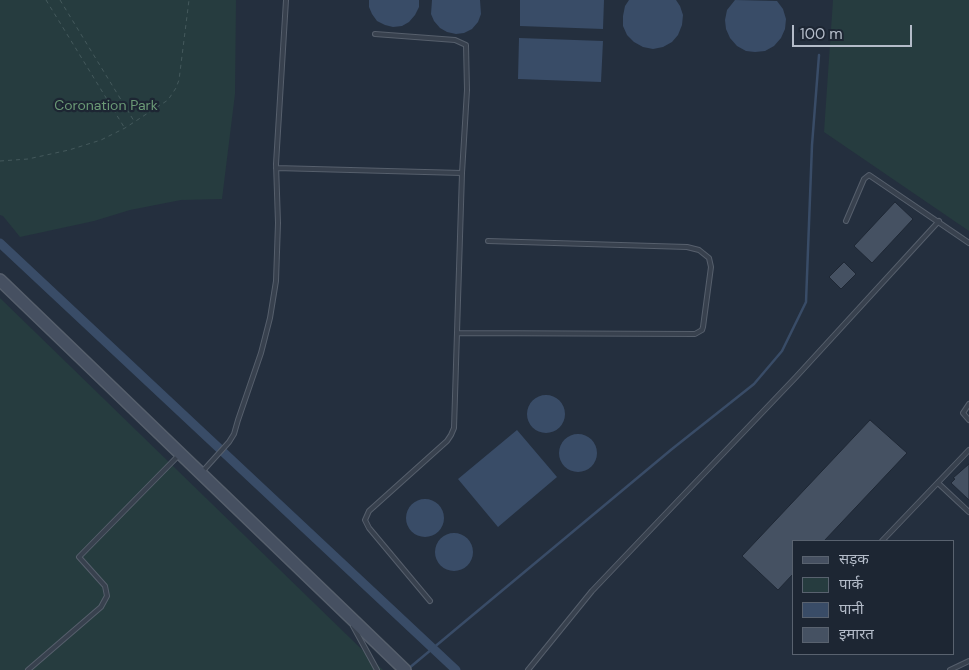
<!DOCTYPE html>
<meta charset="utf-8">
<style>
body{margin:0}
#map{position:relative;width:969px;height:670px;overflow:hidden;background:#242f3e;font-family:"DM Sans","Noto Sans Devanagari",sans-serif}
canvas{display:block}
.legend{position:absolute;left:792px;top:540px;width:162px;height:115px;box-sizing:border-box;background:#1d2633;border:1px solid #59626f;margin:0;padding:6px 9px;list-style:none;font-size:15px;color:#b4bcc9}
.legend li{display:flex;align-items:center;gap:10px;height:25px}
.legend b{width:25px;border:1px solid #59626f}
.scale{position:absolute;left:792px;top:25px;width:120px;height:22px;box-sizing:border-box;border:2px solid #b4bcc9;border-top:0;padding-left:6px;font-size:15px;line-height:18px;white-space:nowrap;color:#b4bcc9;-webkit-text-stroke:4px #1d2633;paint-order:stroke}
</style>
<div id="map">
<canvas width="969" height="670"></canvas>
<ul class="legend">
<li><b style="height:6px;background:#465061"></b>सड़क</li>
<li><b style="height:14px;background:#263c3f"></b>पार्क</li>
<li><b style="height:14px;background:#394c67"></b>पानी</li>
<li><b style="height:14px;background:#455162"></b>इमारत</li>
</ul>
<div class="scale">100 m</div>
</div>
<script>
const ctx = document.querySelector('canvas').getContext('2d');
ctx.lineJoin = 'round';
function fill(path, color) { ctx.fillStyle = color; ctx.fill(path, 'evenodd'); }
const toPath = rows => new Path2D(rows.map(r => 'M' + r).join(''));
function stroke(path, color, width, dash) { ctx.strokeStyle = color; ctx.lineWidth = width; ctx.lineCap = dash ? 'butt' : 'round'; ctx.setLineDash(dash || []); ctx.stroke(path); }
function drawText(font, color, halo, rows, align = 'center') {
  ctx.font = font + ' "DM Sans",sans-serif'; ctx.lineWidth = 4.5; ctx.setLineDash([]); ctx.textBaseline = 'middle'; ctx.strokeStyle = halo; ctx.fillStyle = color; for (const [text, x, y, turn = 0] of rows) {
    ctx.save(); ctx.translate(x, y); ctx.rotate((+turn || 0) * Math.PI / 180); ctx.textAlign = isNaN(turn) ? turn : align; if (halo) ctx.strokeText(text, 0, 0); ctx.fillText(text, 0, 0); ctx.restore();
  }
}
fill(toPath([
 [0,0,236,0,235,94,222,199,181,200,130,210,94,221,20,237,3,216,0,215],
 [833,0,969,0,969,231,824,132],
 [0,298,383,670,0,670]
]), '#263c3f');
fill(toPath([
 [369,0,419,0,419,7,415,15,409,22,402,26,393,27,385,25,377,21,372,14,369,7],
 [432,0,480,0,481,14,478,22,472,29,464,33,456,34,447,32,440,28,434,21,431,14],
 [520,0,604,0,603,29,520,26],
 [629,0,676,0,680,6,683,15,682,25,678,35,672,42,663,47,653,49,643,47,634,42,627,35,623,26,623,16,625,6],
 [735,0,777,1,783,9,786,19,785,29,781,38,774,46,765,51,755,52,746,51,737,46,730,38,726,29,725,20,727,10],
 [519,38,603,41,601,82,518,79],
 '527 414a19 19 0 1 1 38 0a19 19 0 1 1-38 0Z',
 [517,430,557,477,498,527,458,479],
 '559 453a19 19 0 1 1 38 0a19 19 0 1 1-38 0Z',
 '406 518a19 19 0 1 1 38 0a19 19 0 1 1-38 0Z',
 '435 552a19 19 0 1 1 38 0a19 19 0 1 1-38 0Z'
]), '#394c67');
stroke(toPath([
 [408,669,672,449,754,384,782,351,806,302,812,145,819,55]
]), '#394c67', 2.5);
stroke(toPath([
 [0,243,456,670]
]), '#394c67', 9);
const building = toPath([
 [895,202,913,219,872,263,854,246,895,202],
 [844,262,856,274,841,289,829,277,844,262],
 [870,420,907,453,824,541,793,541,793,574,778,590,742,556,870,420],
 [969,464,969,500,951,483,955,479,953,478,969,464]
]);
fill(building, '#455162');
stroke(building, '#1f2835', 1);
const lane = toPath([
 [375,34,455,40,466,45,467,90,462,173],
 [276,168,462,173,454,428,451,435,447,441,369,511,365,520,369,528,430,601],
 [846,221,864,179,869,175,969,243],
 [457,333,695,334,702,330,703,327,711,267,709,258,699,250,687,247,488,241],
 [969,404,963,413,969,420],
 [202,472,229,442,234,434,238,420,261,353,270,318,276,281,278,223,276,164,286,0],
 [938,483,969,512],
 [882,541,969,450],
 [353,626,377,670],
 [28,670,101,607,107,596,105,586,79,557,179,455],
 [528,670,592,591,796,377,939,221],
 [950,670,969,661]
]);
const secondary = toPath([
 [0,280,405,670]
]);
stroke(lane, '#565f6c', 6);
stroke(secondary, '#565f6c', 14);
stroke(toPath([
 [46,0,124,127],
 [60,0,134,121],
 [0,161,28,159,69,150,101,140,125,128,168,100,176,88,179,80,189,0]
]), '#44595c', 1, [4, 4]);
stroke(lane, '#38414e', 4);
stroke(secondary, '#465061', 11);
drawText('14px', '#6b9a76', '#1d2633', [
 ["Coronation Park",106,106]
]);
</script>
